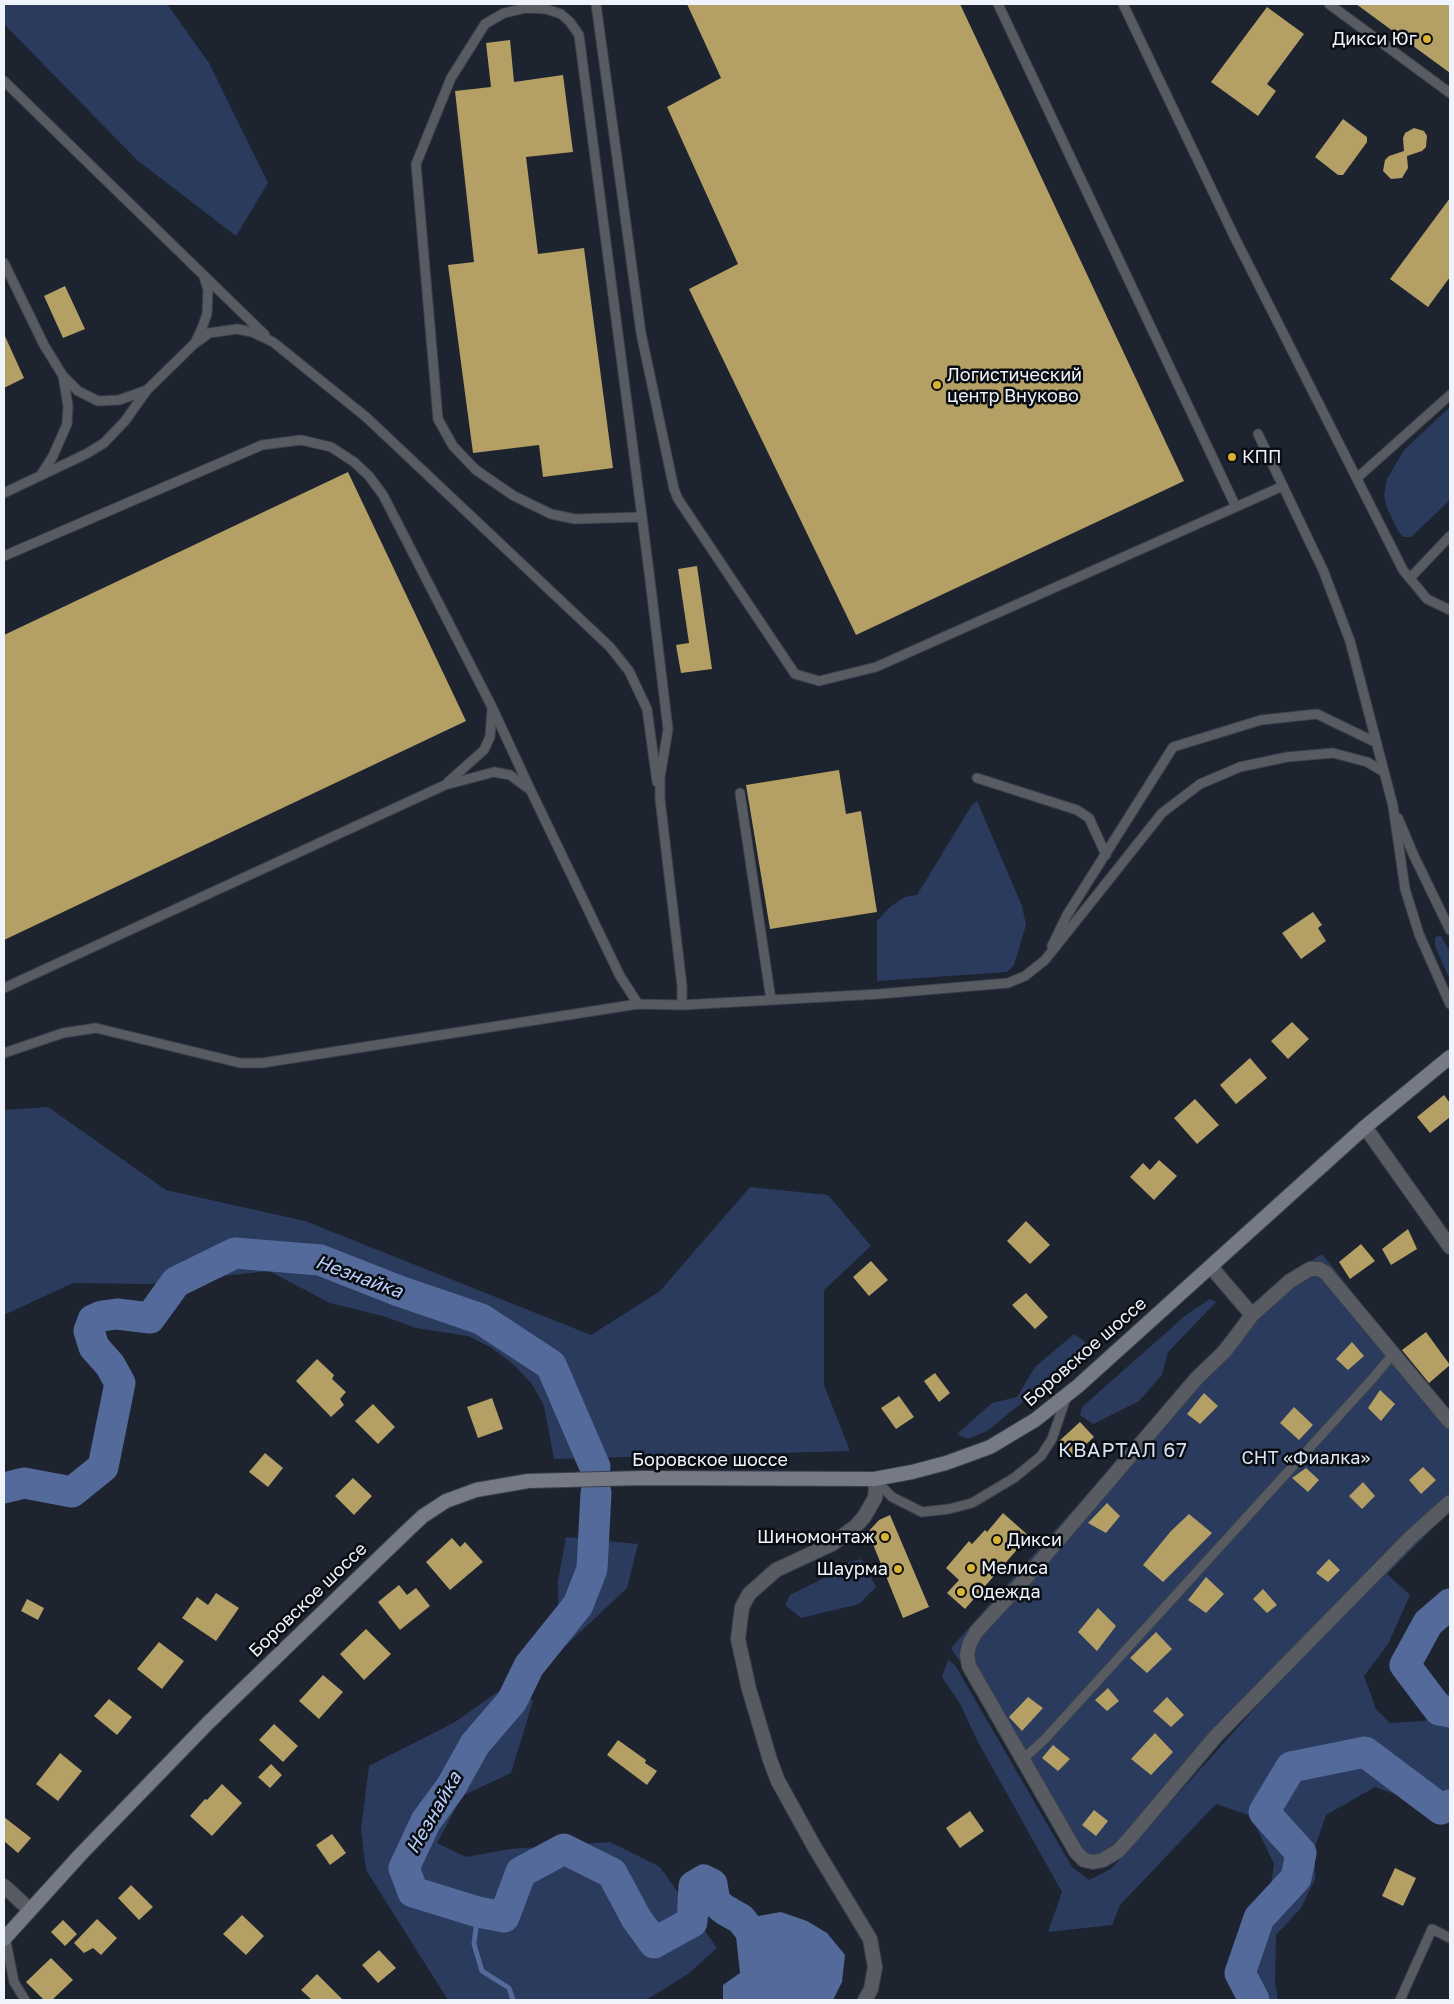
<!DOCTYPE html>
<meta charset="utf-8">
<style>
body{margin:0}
#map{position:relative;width:1454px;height:2004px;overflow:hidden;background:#1d2430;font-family:"Golos Text",sans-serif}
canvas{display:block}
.frame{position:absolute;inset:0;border:5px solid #eff4fc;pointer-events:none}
</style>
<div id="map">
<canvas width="1454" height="2004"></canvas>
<div class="frame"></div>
</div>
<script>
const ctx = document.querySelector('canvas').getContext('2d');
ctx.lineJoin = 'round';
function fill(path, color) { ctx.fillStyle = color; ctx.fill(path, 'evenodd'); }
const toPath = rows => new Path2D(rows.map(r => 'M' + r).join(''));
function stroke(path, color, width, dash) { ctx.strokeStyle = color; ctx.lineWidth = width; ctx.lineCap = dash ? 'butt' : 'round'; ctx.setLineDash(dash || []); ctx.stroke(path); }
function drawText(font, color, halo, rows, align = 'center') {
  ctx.font = font + ' "Golos Text",sans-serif'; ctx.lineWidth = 5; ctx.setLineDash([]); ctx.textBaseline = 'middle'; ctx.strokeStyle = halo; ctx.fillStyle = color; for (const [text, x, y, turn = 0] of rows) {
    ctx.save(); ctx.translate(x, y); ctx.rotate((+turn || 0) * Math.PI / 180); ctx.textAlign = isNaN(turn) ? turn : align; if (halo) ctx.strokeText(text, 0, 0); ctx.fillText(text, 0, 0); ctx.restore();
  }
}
fill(toPath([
 [4,4,167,4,209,63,268,183,236,236,137,160,4,24],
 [1450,407,1450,500,1411,537,1403,537,1398,531,1387,508,1384,495,1387,479,1404,450],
 [977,801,1022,906,1026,925,1014,965,1007,972,877,981,877,921,890,907,905,897,917,895,972,805],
 [1441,936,1450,952,1450,980,1435,946,1435,937],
 [48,1107,166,1190,305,1221,591,1335,660,1291,750,1187,828,1195,871,1246,824,1290,824,1385,850,1451,554,1459,544,1406,532,1384,514,1365,492,1348,468,1336,416,1328,386,1317,330,1303,269,1271,150,1284,73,1283,4,1315,4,1110],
 [1322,1254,1450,1414,1450,1511,1387,1574,1410,1595,1388,1644,1364,1676,1376,1709,1390,1723,1426,1721,1445,1694,1450,1693,1450,1822,1414,1801,1375,1787,1326,1815,1315,1847,1315,1879,1301,1908,1276,1935,1275,1982,1278,2000,1240,2000,1240,1960,1256,1926,1271,1886,1274,1864,1251,1816,1216,1804,1120,1905,1112,1925,1048,1932,1062,1892,978,1742,959,1702,942,1677,948,1660,955,1665,1072,1867,1089,1880,1111,1869,1281,1679,1104,1854,1091,1856,1079,1847,951,1648,1240,1321,1297,1270],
 [1210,1299,1216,1302,1168,1352,1162,1375,1139,1401,1093,1424,1080,1415,1082,1407,1186,1315],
 [1074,1334,1084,1341,1087,1350,987,1431,968,1439,957,1434,992,1403,1017,1397,1035,1367],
 [566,1537,638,1544,627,1588,559,1652,558,1581],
 [861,1559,876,1587,859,1604,801,1618,785,1605,790,1595,820,1580,840,1565],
 [509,1684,533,1701,511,1773,462,1796,437,1843,466,1857,510,1849,610,1842,660,1867,717,1948,688,1974,646,2000,448,2000,366,1870,361,1830,369,1766,455,1722]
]), '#2a3b5e');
fill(toPath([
 [736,1898,747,1913,758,1916,781,1912,807,1921,827,1933,845,1955,842,1982,833,2000,723,2000,723,1985,740,1973,735,1927,725,1910,715,1902]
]), '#536a9a');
stroke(toPath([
 [478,1912,474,1944,482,1971,509,1988,513,2000]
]), '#536a9a', 5);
stroke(toPath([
 [4,1488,24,1483,72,1492,103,1467,120,1383,110,1365,94,1347,89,1331,93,1320,102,1316,117,1314,150,1318,176,1282,235,1253,320,1260,399,1291,481,1319,551,1365,595,1467],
 [596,1493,592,1569,578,1605,529,1666,512,1701,475,1744,451,1787,426,1821,404,1868,413,1892,478,1912,504,1917,521,1872,564,1849,612,1873,636,1918,654,1943,692,1922,694,1886,704,1880,712,1884,715,1902,725,1910,741,1919,804,2000],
 [1450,1604,1428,1623,1405,1665,1439,1710,1450,1712],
 [1254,2000,1240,1973,1259,1918,1296,1878,1301,1853,1264,1812,1291,1767,1365,1752,1441,1809,1450,1805]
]), '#536a9a', 31);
fill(toPath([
 [687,4,960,4,1184,481,856,635,689,289,738,264,667,107,721,78],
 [1356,4,1450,4,1450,73],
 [1267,7,1304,34,1267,84,1276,91,1258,116,1211,82],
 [510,40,514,82,563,75,573,152,526,157,538,254,584,248,613,468,543,477,539,445,473,453,448,265,474,262,455,91,491,87,486,43],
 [1343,119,1367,137,1367,142,1343,175,1338,175,1315,157],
 [1414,128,1424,131,1427,136,1426,147,1422,151,1407,156,1408,168,1402,178,1391,179,1383,171,1385,160,1389,156,1404,151,1403,138,1405,133],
 [1450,198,1450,277,1428,307,1390,279],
 [65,286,85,329,63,338,44,296],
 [4,334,24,378,4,388],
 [348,472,466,721,4,940,4,635],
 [697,566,712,669,681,673,676,645,689,643,678,569],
 [839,770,846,814,861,811,877,912,770,929,746,785],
 [1313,912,1322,925,1318,928,1326,941,1301,959,1282,933],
 [1292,1022,1309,1039,1288,1059,1271,1041],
 [1250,1058,1267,1078,1236,1104,1220,1085],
 [1444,1095,1450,1103,1450,1117,1430,1133,1417,1117],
 [1195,1099,1219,1125,1197,1144,1174,1118],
 [1159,1160,1177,1176,1154,1200,1130,1177,1143,1163,1150,1170],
 [1026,1221,1050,1245,1030,1264,1007,1241],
 [1408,1229,1417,1249,1391,1265,1382,1249],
 [1361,1244,1375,1261,1350,1279,1339,1262],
 [871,1261,888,1280,869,1296,853,1277],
 [1026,1293,1048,1317,1035,1329,1012,1305],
 [1426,1332,1450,1365,1429,1383,1402,1350],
 [1352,1342,1364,1356,1348,1370,1336,1359],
 [317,1359,334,1375,332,1379,346,1392,340,1399,344,1405,331,1417,296,1381],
 [935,1373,950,1393,939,1402,924,1381],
 [1380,1390,1395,1404,1381,1421,1368,1408],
 [1204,1393,1218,1406,1200,1424,1187,1414],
 [899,1396,914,1417,896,1429,881,1408],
 [492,1398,503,1429,478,1438,467,1407],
 [373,1404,395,1427,378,1444,355,1421],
 [1294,1407,1313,1425,1299,1440,1280,1423],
 [1080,1422,1094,1437,1071,1458,1058,1442],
 [265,1453,283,1468,268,1487,249,1472],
 [1423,1467,1436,1480,1421,1494,1409,1480],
 [1306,1468,1319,1480,1308,1492,1292,1478],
 [353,1478,372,1496,354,1515,335,1496],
 [1363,1482,1375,1496,1362,1509,1349,1496],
 [1107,1503,1120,1516,1106,1533,1088,1523],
 [1003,1513,1029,1536,965,1609,947,1593,959,1580,946,1568,969,1541,972,1544,985,1530,987,1532],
 [1189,1514,1212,1533,1163,1582,1143,1565,1171,1531],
 [890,1515,929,1607,903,1618,868,1532,879,1520],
 [452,1538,460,1547,465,1542,483,1562,450,1590,426,1562],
 [1329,1559,1340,1570,1328,1582,1316,1573],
 [1206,1577,1224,1594,1206,1613,1188,1600],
 [399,1585,407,1595,416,1588,430,1606,400,1630,378,1602],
 [1263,1589,1277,1605,1267,1613,1253,1599],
 [216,1593,239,1608,216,1641,182,1618,197,1597,208,1605],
 [27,1599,44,1608,38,1620,21,1611],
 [1098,1608,1116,1626,1097,1651,1078,1632],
 [366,1629,391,1654,364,1680,340,1654],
 [1156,1632,1172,1649,1147,1673,1130,1658],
 [159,1642,184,1661,162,1689,137,1669],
 [323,1675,343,1692,319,1719,299,1701],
 [1108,1688,1119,1701,1107,1711,1095,1700],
 [1028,1697,1043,1708,1022,1731,1009,1717],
 [1167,1697,1184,1715,1171,1727,1153,1711],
 [109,1699,132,1717,117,1735,94,1716],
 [274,1724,298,1746,283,1762,259,1740],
 [1155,1733,1173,1752,1151,1775,1131,1759],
 [618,1740,646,1760,645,1763,657,1771,647,1785,607,1755],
 [1053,1745,1070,1759,1058,1771,1042,1758],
 [60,1753,82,1771,58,1801,36,1784],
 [271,1764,282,1775,270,1788,258,1777],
 [222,1784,242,1803,212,1836,190,1816,205,1799,207,1800],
 [1094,1810,1108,1821,1096,1836,1082,1825],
 [970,1811,984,1831,960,1848,946,1828],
 [4,1817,31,1838,18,1853,4,1841],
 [332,1834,346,1853,330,1865,316,1845],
 [1395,1868,1416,1878,1403,1906,1382,1896],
 [131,1885,153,1907,139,1920,118,1898],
 [242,1915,264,1936,246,1955,223,1934],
 [97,1919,117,1938,101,1955,93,1948,84,1953,74,1943],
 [63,1920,77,1934,65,1946,51,1932],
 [379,1950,396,1968,378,1983,362,1965],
 [51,1958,73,1980,52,2000,44,2000,26,1982],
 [317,1974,343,2000,312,2000,301,1990]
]), '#b49f65');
const service = toPath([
 [596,4,641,333,674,489,678,499,795,674,819,681,876,667,1283,486],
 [998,4,1236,507],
 [1123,4,1235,238,1403,570,1427,599,1450,610],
 [1329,4,1450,93],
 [4,81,265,335],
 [4,263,44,345,63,376,78,391,98,401,119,400,147,390],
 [196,341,202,328,207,314,208,290,204,277],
 [1258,434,1323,570,1350,641,1393,806,1405,889,1419,934,1450,1004],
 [41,475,53,456,67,424,68,406,63,376],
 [1357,478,1450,395],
 [4,493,86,454,104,443,125,421,147,390,194,344,209,333,237,329,252,332,273,342,366,417,610,647,629,671,647,709,657,782],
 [642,517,575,519,551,514,514,496,476,470,453,446,438,419,416,164,451,78,485,24,504,13,526,8,546,9,561,14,570,22,579,35,604,227,642,517,650,580,668,729,660,777,660,799,682,986,682,1005,879,994,1008,983,1025,976,1045,960,1162,813,1200,784,1240,767,1287,757,1333,753,1367,762,1384,772],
 [4,556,262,445,301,440,331,447,354,462,369,476,383,495,491,705,531,791,620,976,638,1004,682,1005],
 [1410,578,1450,536],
 [977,778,1077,810,1089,818,1106,855],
 [448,782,484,750,490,737,492,710],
 [740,793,771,1000],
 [1398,818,1414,856,1450,930],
 [1052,946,1067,915,1173,747,1261,720,1317,714,1377,743],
 [4,988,445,785,494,772,510,775,529,789],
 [4,1053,63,1033,96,1028,240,1063,262,1063,638,1004],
 [876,1481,892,1497,922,1512,949,1509,972,1503,1014,1478,1041,1456,1052,1439,1066,1398],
 [1022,1760,1045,1739,1374,1377,1393,1354],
 [5,1937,14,1982,25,2000],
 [1400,2000,1432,1929,1450,1938]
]);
const minor = toPath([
 [1365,1127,1450,1247],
 [1211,1267,1252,1315],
 [1450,1422,1326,1273,1319,1269,1310,1269,1290,1281,1252,1315,1225,1351,1197,1378,1025,1579,976,1632,970,1643,967,1654,969,1666,1076,1852,1084,1860,1093,1862,1103,1860,1118,1851,1130,1838,1216,1736,1410,1538,1450,1502],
 [4,1886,30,1910],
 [865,2000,871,1989,875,1967,870,1939,815,1848,778,1781,770,1760,749,1689,738,1639,742,1607,749,1594,776,1570,832,1544,855,1527,864,1517,875,1498,876,1488,874,1479]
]);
const secondary = toPath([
 [4,1939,81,1854,209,1722,408,1530,423,1516,446,1501,476,1490,528,1481,642,1478,874,1479,912,1472,946,1463,990,1447,1035,1420,1078,1386,1365,1127,1450,1057]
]);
stroke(service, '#3a414d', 11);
stroke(minor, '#3a414d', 16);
stroke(secondary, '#3a414d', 16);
stroke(service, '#585b61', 9);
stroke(minor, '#585b61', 14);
stroke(secondary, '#757a84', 14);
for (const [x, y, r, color] of [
 [1427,39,5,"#dbb333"],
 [937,385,5,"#dbb333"],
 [1232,457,5,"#dbb333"],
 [885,1537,5,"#dbb333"],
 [997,1540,5,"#dbb333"],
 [971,1568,5,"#dbb333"],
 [898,1569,5,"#dbb333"],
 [961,1592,5,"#dbb333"]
]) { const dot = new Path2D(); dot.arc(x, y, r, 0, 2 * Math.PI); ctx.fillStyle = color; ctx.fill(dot); stroke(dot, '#0a0d12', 2); }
drawText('18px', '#eff4fc', '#0a0d12', [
 ["Дикси Юг",1417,39,"right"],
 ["Логистический",947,375],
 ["центр Внуково",947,396],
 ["КПП",1242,457],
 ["Шиномонтаж",875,1537,"right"],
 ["Дикси",1007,1540],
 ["Мелиса",981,1568],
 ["Шаурма",888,1569,"right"],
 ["Одежда",971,1592]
], 'left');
drawText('18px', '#eff4fc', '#0a0d12', [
 ["Боровское шоссе",1085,1352,-41],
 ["Боровское шоссе",710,1460],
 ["Боровское шоссе",308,1600,-44]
]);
drawText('18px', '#dde5f4', '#0a0d12', [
 ["СНТ «Фиалка»",1306,1458]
]);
drawText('italic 19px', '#b9d0fc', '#0a0d12', [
 ["Незнайка",359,1277,20],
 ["Незнайка",434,1813,-60]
]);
ctx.letterSpacing = '1px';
drawText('20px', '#d8e1f2', '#0a0d12', [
 ["КВАРТАЛ 67",1123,1451]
]);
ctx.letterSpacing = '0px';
</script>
